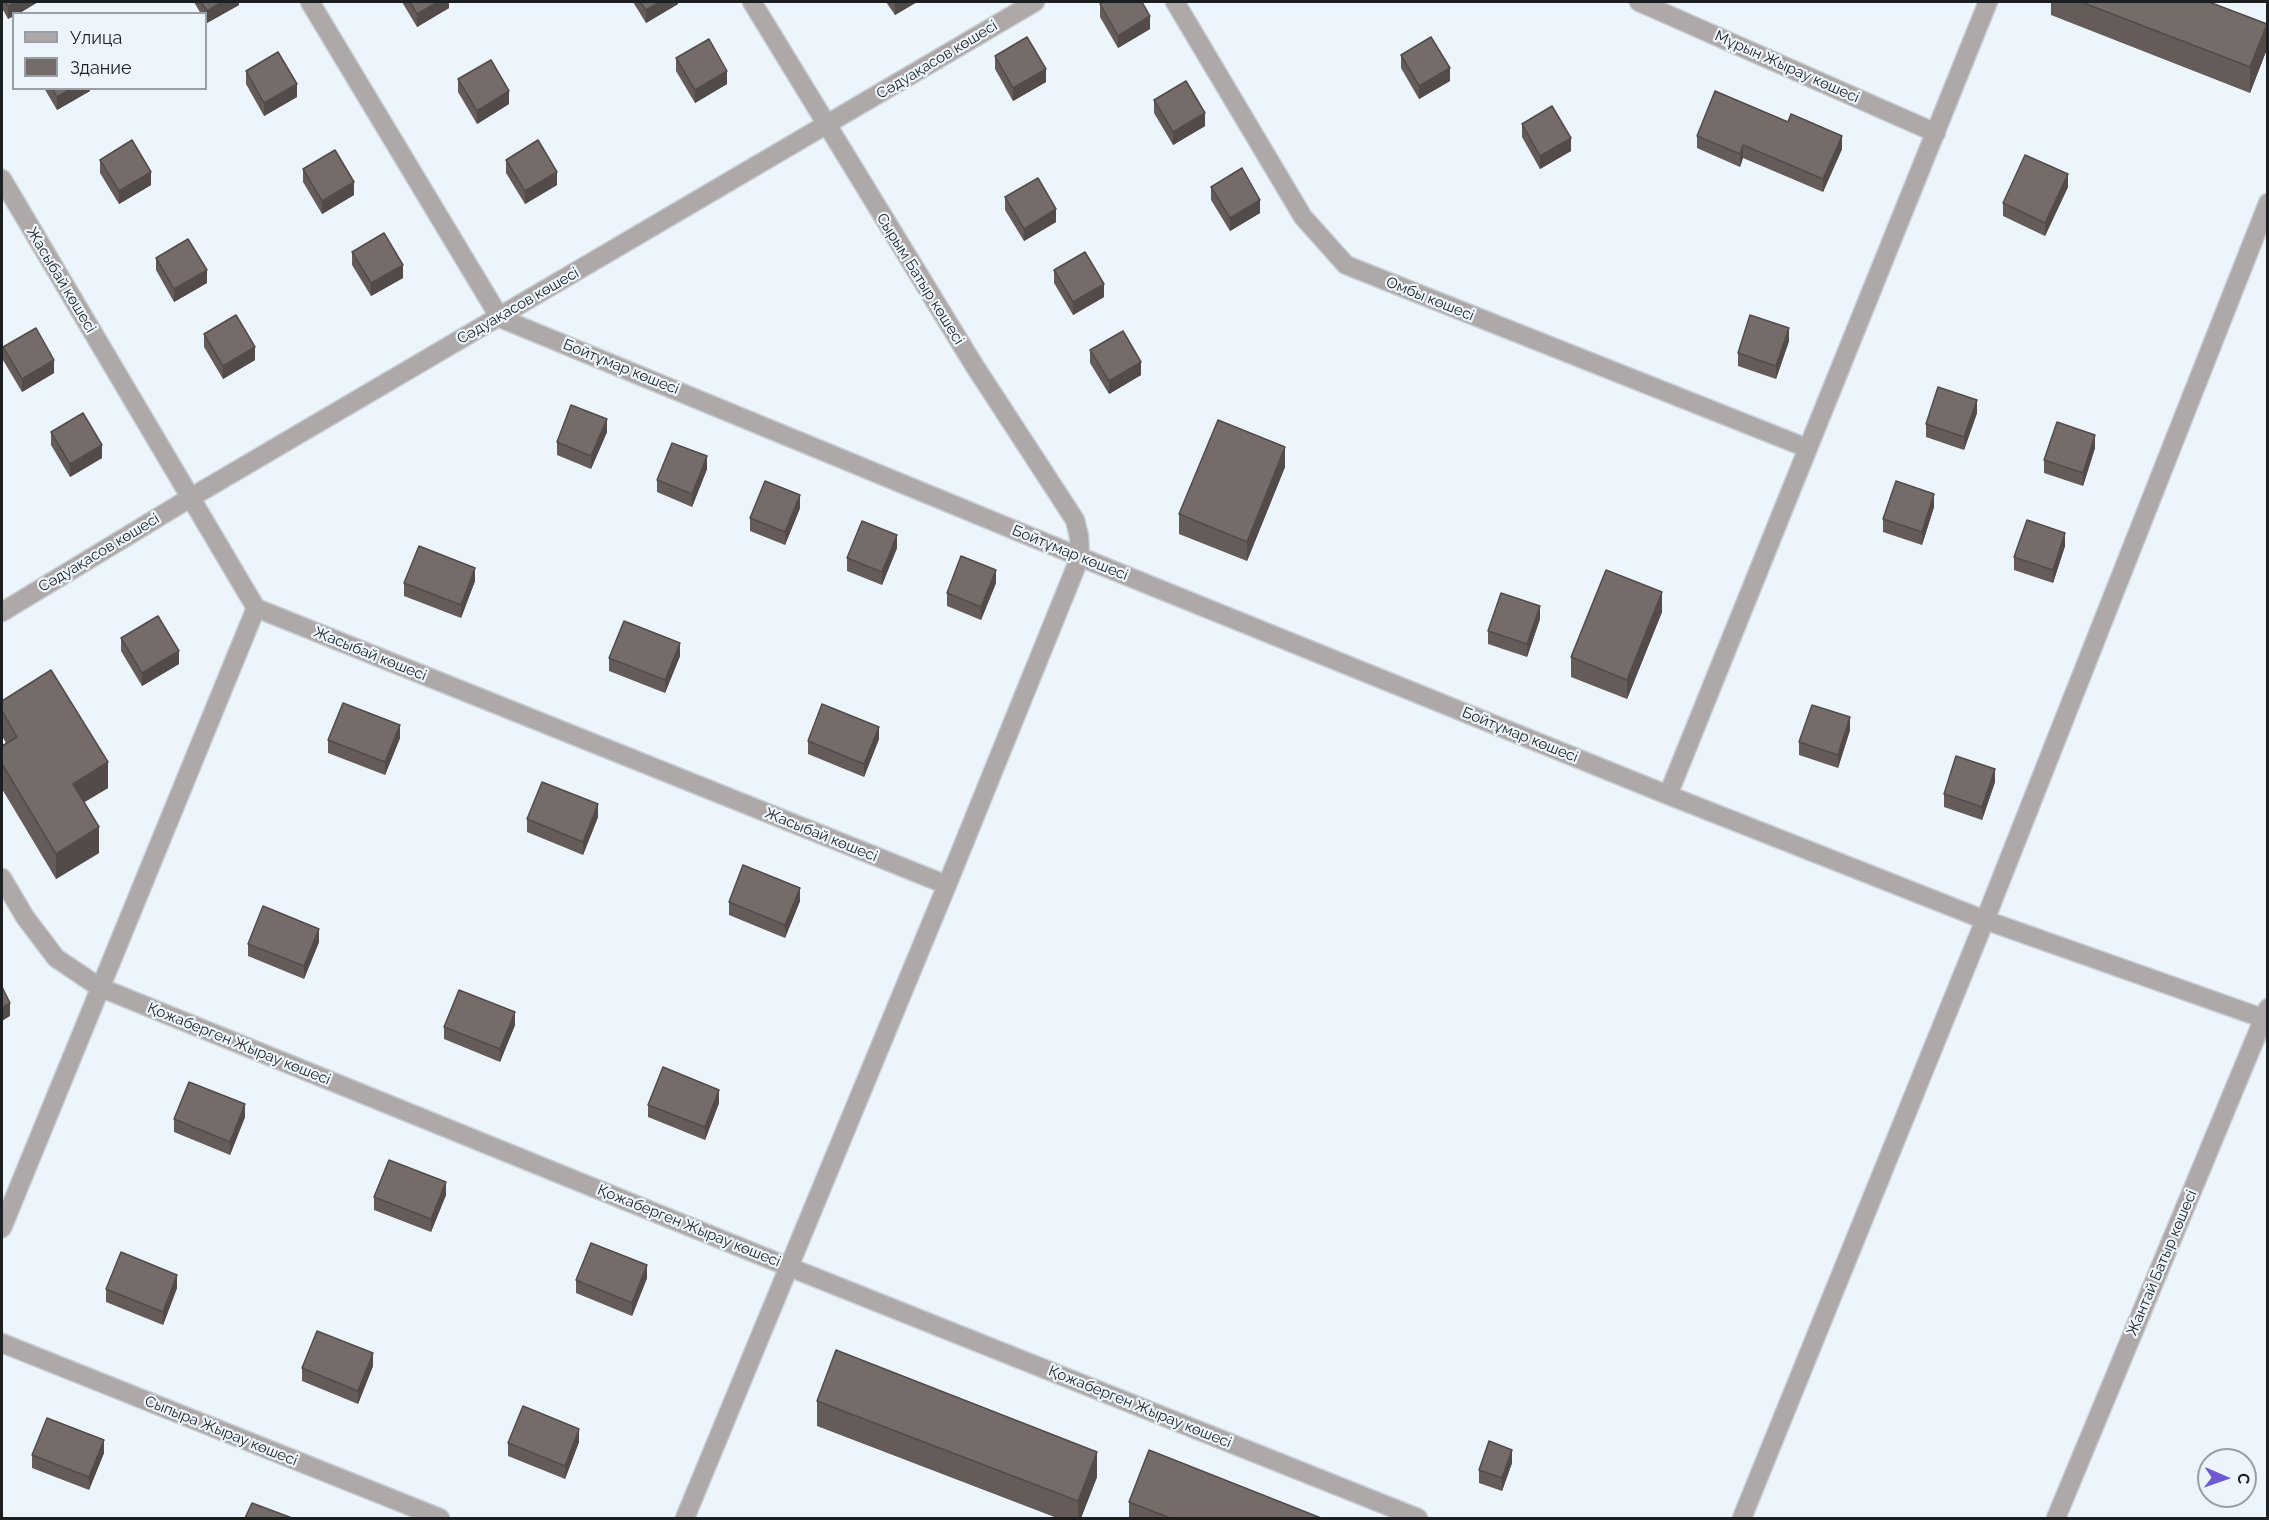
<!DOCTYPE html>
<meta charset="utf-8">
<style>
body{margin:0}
#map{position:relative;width:2269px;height:1520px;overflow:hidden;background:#ecf5fb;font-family:Raleway,sans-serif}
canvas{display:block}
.frame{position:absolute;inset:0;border:3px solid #1c1f22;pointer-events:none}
.legend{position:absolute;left:12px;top:12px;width:195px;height:78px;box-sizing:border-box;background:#ecf5fb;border:2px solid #999fa4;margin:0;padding:8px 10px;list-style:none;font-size:18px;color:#1c1f22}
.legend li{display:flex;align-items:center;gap:12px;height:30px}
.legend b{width:30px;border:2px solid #999fa4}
.north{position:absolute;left:2197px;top:1448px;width:60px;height:60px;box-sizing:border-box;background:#ecf5fb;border:2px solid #999fa4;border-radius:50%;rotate:92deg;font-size:16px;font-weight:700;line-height:24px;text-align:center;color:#1c1f22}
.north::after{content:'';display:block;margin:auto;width:21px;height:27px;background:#705ad4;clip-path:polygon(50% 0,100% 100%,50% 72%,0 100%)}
</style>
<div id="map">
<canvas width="2269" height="1520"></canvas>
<div class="frame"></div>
<ul class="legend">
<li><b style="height:8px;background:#aea9a8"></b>Улица</li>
<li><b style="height:16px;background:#756b68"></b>Здание</li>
</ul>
<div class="north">С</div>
</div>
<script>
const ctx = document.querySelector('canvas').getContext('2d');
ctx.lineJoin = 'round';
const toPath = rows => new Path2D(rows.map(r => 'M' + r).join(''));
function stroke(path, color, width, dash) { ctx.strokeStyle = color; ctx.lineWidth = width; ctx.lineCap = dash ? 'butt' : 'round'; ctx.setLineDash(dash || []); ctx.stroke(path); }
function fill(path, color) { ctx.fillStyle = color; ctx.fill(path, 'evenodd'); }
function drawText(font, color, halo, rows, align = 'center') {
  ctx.font = font + ' Raleway,sans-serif'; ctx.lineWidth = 4.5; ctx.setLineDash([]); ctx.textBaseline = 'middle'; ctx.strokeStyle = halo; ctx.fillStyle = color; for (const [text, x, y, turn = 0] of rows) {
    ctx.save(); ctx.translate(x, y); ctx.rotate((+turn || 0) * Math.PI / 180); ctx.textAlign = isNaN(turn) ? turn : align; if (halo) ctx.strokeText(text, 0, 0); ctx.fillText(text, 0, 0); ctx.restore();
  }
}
const minor = toPath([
 [310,2,500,318,1080,557,1668,795,1985,920,2268,1020],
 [1175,2,1303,217,1346,265,1807,448],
 [1639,2,1936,133],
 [2,179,256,608,947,885],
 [2,612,190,498,1035,2],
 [1668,795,1988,2],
 [2,878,25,917,56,958,99,987,789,1267,1418,1518],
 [2,1228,256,608],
 [2,1343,440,1518],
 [685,1518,947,885,1080,557,1079,536,1075,520,974,365,752,2],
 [1742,1518,1985,920,2268,203],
 [2056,1518,2268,1008]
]);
stroke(minor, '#c7ced4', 21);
stroke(minor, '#aea9a8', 18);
fill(toPath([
 [2,2,38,2,18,14,14,14,8,19,2,8],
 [194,2,239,2,239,5,207,23,206,21,206,14,201,14],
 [402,2,449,2,449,8,417,27],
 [633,2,678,2,678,4,646,23],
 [886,2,917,2,895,15],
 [2051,2,2209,2,2267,49,2250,93,2051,15],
 [1100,4,1150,29,1118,48,1100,17],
 [1401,55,1450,81,1419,99,1401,68],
 [995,56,1046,82,1013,101,995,69],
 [676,58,727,84,695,103,676,71],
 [246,71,297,97,264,116,246,84],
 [458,79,509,104,477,124,458,92],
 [44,88,90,88,90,91,57,110],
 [1154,100,1205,126,1173,145,1154,113],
 [1522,124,1571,151,1540,169,1522,137],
 [1697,136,1842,149,1823,192,1743,158,1740,167,1697,148],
 [100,160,151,185,119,204,100,173],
 [506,160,557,185,525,204,506,173],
 [303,169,354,195,322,214,303,182],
 [1211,187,1260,213,1230,231,1211,200],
 [2068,187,2045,236,2003,216,2003,203],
 [1005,197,1056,222,1024,241,1005,210],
 [352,252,403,278,371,296,352,265],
 [156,258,207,283,174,302,156,270],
 [1054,270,1104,297,1073,315,1054,283],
 [204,334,255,360,223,379,204,347],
 [1789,341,1776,379,1738,366,1738,353],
 [3,347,54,373,22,392,3,360],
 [1090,350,1141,375,1109,394,1090,363],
 [1977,413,1964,450,1926,437,1926,424],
 [51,432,102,458,70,477,51,445],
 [607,432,591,469,557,455,557,442],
 [2095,448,2083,486,2044,473,2044,460],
 [1285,467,1247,561,1179,534,1179,514],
 [707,469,692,507,657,492,657,480],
 [1934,507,1922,545,1883,532,1883,519],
 [800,508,785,545,750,531,750,518],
 [2065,546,2053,583,2014,570,2014,557],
 [897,548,882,585,847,571,847,558],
 [475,581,461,618,404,596,404,583],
 [996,583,981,620,947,606,947,593],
 [1662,612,1627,699,1571,677,1571,657],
 [1540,619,1527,657,1488,644,1488,631],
 [121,638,179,664,142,686,121,651],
 [680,656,665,693,609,671,609,658],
 [2,701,108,788,84,802,99,853,56,879,2,789,2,746,6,743,2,736],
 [1850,730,1838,768,1799,755,1799,742],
 [400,738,385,775,328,753,328,740],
 [879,739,864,777,808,754,808,741],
 [1995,782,1982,820,1944,807,1944,794],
 [598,817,583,855,527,832,527,819],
 [800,901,785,938,729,915,729,902],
 [319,942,304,979,248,956,248,944],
 [515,1025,500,1062,444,1039,444,1027],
 [719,1103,705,1140,648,1117,648,1105],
 [245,1117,230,1155,174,1132,174,1119],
 [446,1195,431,1232,374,1210,374,1197],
 [647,1278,632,1316,576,1293,576,1280],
 [177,1288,163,1325,106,1302,106,1289],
 [373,1366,358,1404,302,1381,302,1368],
 [817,1401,1097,1477,1081,1518,1057,1518,817,1426],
 [579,1442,565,1479,508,1456,508,1443],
 [104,1453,89,1490,32,1468,32,1455],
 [1512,1463,1502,1491,1479,1483,1479,1470],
 [1129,1502,1321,1518,1129,1518]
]), '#655c59');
fill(toPath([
 [16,2,38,2,18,14,14,14,14,16,8,19,8,6],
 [222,2,239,2,239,5,207,23,207,11],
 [438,2,449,2,449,8,417,27,417,14],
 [660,2,678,2,678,4,646,23,646,10],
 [895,2,917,2,895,15],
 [1150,16,1150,29,1118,48,1118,36],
 [2267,24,2267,49,2250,93,2250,67],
 [1450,68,1450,81,1419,99,1419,86],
 [1046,69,1046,82,1013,101,1013,88],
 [727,71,727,84,695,103,695,90],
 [297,84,297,97,264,116,264,103],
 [72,88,90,88,90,91,57,110,57,97],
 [509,91,509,104,477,124,477,111],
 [1205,113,1205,126,1173,145,1173,132],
 [1842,136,1842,149,1823,192,1823,179],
 [1571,138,1571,151,1540,169,1540,156],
 [1743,145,1743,158,1740,167,1740,154],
 [151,172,151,185,119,204,119,191],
 [557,172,557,185,525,204,525,191],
 [2068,174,2068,187,2045,236,2045,223],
 [354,182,354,195,322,214,322,201],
 [1260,200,1260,213,1230,231,1230,218],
 [1056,209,1056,222,1024,241,1024,229],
 [403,265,403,278,371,296,371,283],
 [207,270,207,283,174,302,174,289],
 [1104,284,1104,297,1073,315,1073,302],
 [1789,328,1789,341,1776,379,1776,366],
 [255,347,255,360,223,379,223,366],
 [54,360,54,373,22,392,22,379],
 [1141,362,1141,375,1109,394,1109,381],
 [1977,400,1977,413,1964,450,1964,437],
 [607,419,607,432,591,469,591,456],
 [2095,435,2095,448,2083,486,2083,473],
 [102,445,102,458,70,477,70,464],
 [1285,447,1285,467,1247,561,1247,542],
 [707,456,707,469,692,507,692,494],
 [1934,494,1934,507,1922,545,1922,532],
 [800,495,800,508,785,545,785,532],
 [2065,533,2065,546,2053,583,2053,570],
 [897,535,897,548,882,585,882,572],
 [475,568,475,581,461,618,461,605],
 [996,570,996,583,981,620,981,607],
 [1662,592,1662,612,1627,699,1627,680],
 [1540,606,1540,619,1527,657,1527,644],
 [680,643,680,656,665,693,665,680],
 [179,651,179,664,142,686,142,673],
 [1850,717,1850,730,1838,768,1838,755],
 [400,725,400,738,385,775,385,762],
 [879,727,879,739,864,777,864,764],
 [108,762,108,788,73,809,73,784],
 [1995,769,1995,782,1982,820,1982,807],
 [598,804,598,817,583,855,583,842],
 [99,827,99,853,56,879,56,854],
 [800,888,800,901,785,938,785,925],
 [319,929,319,942,304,979,304,966],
 [10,1003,10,1016,2,1021,2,1008],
 [515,1012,515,1025,500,1062,500,1049],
 [719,1090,719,1103,705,1140,705,1127],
 [245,1104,245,1117,230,1155,230,1142],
 [446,1182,446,1195,431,1232,431,1219],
 [647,1265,647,1278,632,1316,632,1303],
 [177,1275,177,1288,163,1325,163,1312],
 [373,1353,373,1366,358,1404,358,1391],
 [579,1429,579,1442,565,1479,565,1466],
 [104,1440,104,1453,89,1490,89,1477],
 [1512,1450,1512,1463,1502,1491,1502,1478],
 [1097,1452,1097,1477,1081,1518,1078,1518,1078,1501]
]), '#524b49');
const building = toPath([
 [5,2,16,2,8,6,5,2],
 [201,2,222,2,207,11,201,2],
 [410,2,438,2,417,14,410,2],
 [640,2,660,2,646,10,640,2],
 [1103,2,1142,2,1150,16,1118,36,1100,4,1103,2],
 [2081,2,2209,2,2267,24,2250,67,2081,2],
 [1027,37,1046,69,1013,88,995,56,1027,37],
 [1431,37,1450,68,1419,86,1401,55,1431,37],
 [709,39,727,71,695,90,676,58,709,39],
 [278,52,297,84,264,103,246,71,278,52],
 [491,60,509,91,477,111,458,79,491,60],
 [1186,81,1205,113,1173,132,1154,100,1186,81],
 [52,88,72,88,57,97,52,88],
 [1715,91,1788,122,1791,114,1842,136,1823,179,1743,145,1740,154,1697,136,1715,91],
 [1552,106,1571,138,1540,156,1522,124,1552,106],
 [132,140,151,172,119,191,100,160,132,140],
 [538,140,557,172,525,191,506,160,538,140],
 [335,150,354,182,322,201,303,169,335,150],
 [2025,155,2068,174,2045,223,2003,203,2025,155],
 [1242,168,1260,200,1230,218,1211,187,1242,168],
 [1038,178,1056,209,1024,229,1005,197,1038,178],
 [384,233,403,265,371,283,352,252,384,233],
 [188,239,207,270,174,289,156,258,188,239],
 [1085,252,1104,284,1073,302,1054,270,1085,252],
 [236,315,255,347,223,366,204,334,236,315],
 [1750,315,1789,328,1776,366,1738,353,1750,315],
 [36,328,54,360,22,379,3,347,36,328],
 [1123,331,1141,362,1109,381,1090,350,1123,331],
 [1938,387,1977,400,1964,437,1926,424,1938,387],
 [571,405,607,419,591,456,557,442,571,405],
 [83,413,102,445,70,464,51,432,83,413],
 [1218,420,1285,447,1247,542,1179,514,1218,420],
 [2057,422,2095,435,2083,473,2044,460,2057,422],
 [672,443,707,456,692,494,657,480,672,443],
 [765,481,800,495,785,532,750,518,765,481],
 [1896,481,1934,494,1922,532,1883,519,1896,481],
 [2027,520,2065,533,2053,570,2014,557,2027,520],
 [862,521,897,535,882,572,847,558,862,521],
 [419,546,475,568,461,605,404,583,419,546],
 [961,556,996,570,981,607,947,593,961,556],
 [1606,570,1662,592,1627,680,1571,657,1606,570],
 [1501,593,1540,606,1527,644,1488,631,1501,593],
 [158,616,179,651,142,673,121,638,158,616],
 [624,621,680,643,665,680,609,658,624,621],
 [51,670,108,762,73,784,99,827,56,854,2,764,2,746,17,737,2,711,2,701,51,670],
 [343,703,400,725,385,762,328,740,343,703],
 [822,704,879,727,864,764,808,741,822,704],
 [1812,705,1850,717,1838,755,1799,742,1812,705],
 [1956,756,1995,769,1982,807,1944,794,1956,756],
 [542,782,598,804,583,842,527,819,542,782],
 [743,865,800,888,785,925,729,902,743,865],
 [263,906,319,929,304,966,248,944,263,906],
 [2,987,10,1003,2,1008,2,987],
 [459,990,515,1012,500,1049,444,1027,459,990],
 [663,1067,719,1090,705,1127,648,1105,663,1067],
 [189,1082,245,1104,230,1142,174,1119,189,1082],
 [389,1160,446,1182,431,1219,374,1197,389,1160],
 [591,1243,647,1265,632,1303,576,1280,591,1243],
 [121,1252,177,1275,163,1312,106,1289,121,1252],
 [317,1331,373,1353,358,1391,302,1368,317,1331],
 [836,1350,1097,1452,1078,1501,817,1401,836,1350],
 [523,1406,579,1429,565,1466,508,1443,523,1406],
 [47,1418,104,1440,89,1477,32,1455,47,1418],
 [1489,1441,1512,1450,1502,1478,1479,1470,1489,1441],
 [1149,1450,1321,1518,1170,1518,1129,1502,1149,1450],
 [252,1503,292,1518,245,1518,252,1503]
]);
fill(building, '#756b68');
stroke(building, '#524b49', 1.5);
drawText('15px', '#1c1f22', '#ecf5fb', [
 ["Сәдуақасов көшесі",937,60,-31],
 ["Мұрын Жырау көшесі",1787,67,24],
 ["Сырым Батыр көшесі",920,279,58],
 ["Жасыбай көшесі",61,280,59],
 ["Омбы көшесі",1430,299,22],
 ["Сәдуақасов көшесі",518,306,-30],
 ["Бойтұмар көшесі",621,367,22],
 ["Сәдуақасов көшесі",99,553,-31],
 ["Бойтұмар көшесі",1070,553,22],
 ["Жасыбай көшесі",370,654,22],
 ["Бойтұмар көшесі",1520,735,22],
 ["Жасыбай көшесі",821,835,22],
 ["Қожаберген Жырау көшесі",239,1044,22],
 ["Қожаберген Жырау көшесі",689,1226,22],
 ["Жантай Батыр көшесі",2162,1263,-67],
 ["Қожаберген Жырау көшесі",1140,1407,22],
 ["Сыпыра Жырау көшесі",221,1431,22]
]);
</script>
